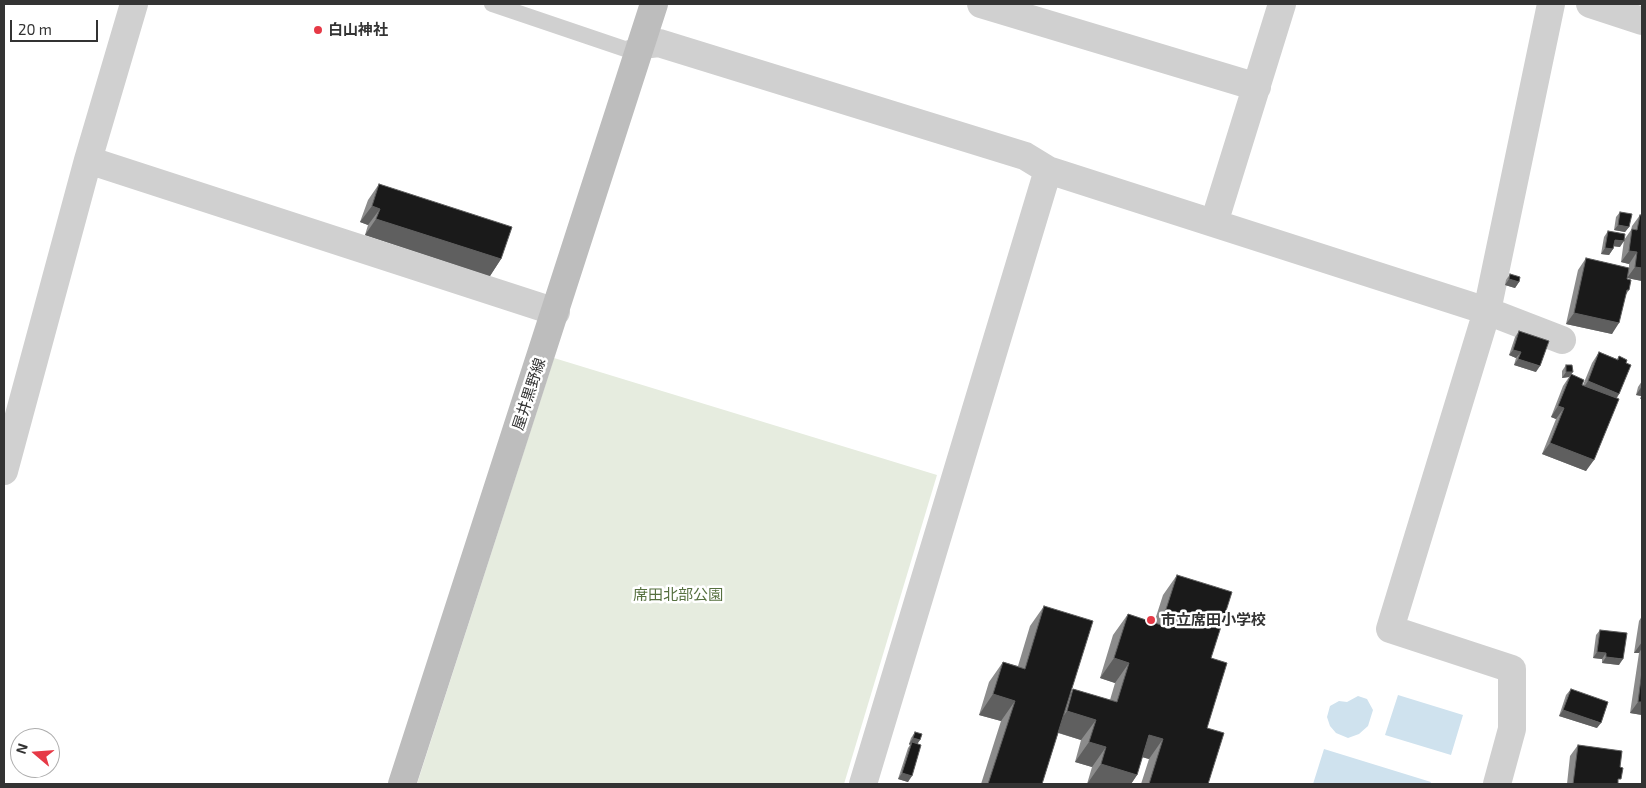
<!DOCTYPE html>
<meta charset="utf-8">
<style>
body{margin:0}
#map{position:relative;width:1646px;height:788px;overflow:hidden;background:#fff;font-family:"Exo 2",sans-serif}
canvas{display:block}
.frame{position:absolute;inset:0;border:5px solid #333;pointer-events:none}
.north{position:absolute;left:10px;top:728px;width:50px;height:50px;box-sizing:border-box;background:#fff;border:1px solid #adadad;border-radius:50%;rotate:288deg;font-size:14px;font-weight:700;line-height:20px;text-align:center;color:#333}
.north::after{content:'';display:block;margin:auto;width:18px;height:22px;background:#e63946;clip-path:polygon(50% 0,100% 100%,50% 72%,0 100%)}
.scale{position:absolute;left:10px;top:20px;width:88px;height:22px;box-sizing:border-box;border:2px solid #333;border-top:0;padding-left:6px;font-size:15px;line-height:18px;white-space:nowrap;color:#333;-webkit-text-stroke:4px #fff;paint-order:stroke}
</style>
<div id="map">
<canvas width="1646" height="788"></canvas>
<div class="frame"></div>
<div class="north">N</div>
<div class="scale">20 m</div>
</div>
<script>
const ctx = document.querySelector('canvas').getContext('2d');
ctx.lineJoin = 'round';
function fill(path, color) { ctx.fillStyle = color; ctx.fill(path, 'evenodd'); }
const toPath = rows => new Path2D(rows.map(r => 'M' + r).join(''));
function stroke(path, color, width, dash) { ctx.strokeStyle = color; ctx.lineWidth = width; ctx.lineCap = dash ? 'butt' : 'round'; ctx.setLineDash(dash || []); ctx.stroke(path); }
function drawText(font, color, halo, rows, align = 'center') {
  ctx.font = font + ' "Exo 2","Noto Sans JP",sans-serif'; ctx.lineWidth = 5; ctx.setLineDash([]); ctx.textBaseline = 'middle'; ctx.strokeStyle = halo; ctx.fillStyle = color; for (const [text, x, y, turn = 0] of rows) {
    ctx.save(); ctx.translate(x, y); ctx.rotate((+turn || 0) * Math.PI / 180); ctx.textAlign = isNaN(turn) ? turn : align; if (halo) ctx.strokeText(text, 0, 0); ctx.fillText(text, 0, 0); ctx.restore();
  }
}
fill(toPath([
 [554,358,937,475,844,784,417,784]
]), '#e6ecdf');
fill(toPath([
 [1398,695,1463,715,1451,755,1385,735],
 [1358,696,1367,699,1373,710,1368,726,1359,734,1348,738,1336,733,1330,726,1327,717,1330,706,1339,701,1347,702],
 [1324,749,1431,782,1430,784,1313,784]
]), '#cfe2ee');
stroke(toPath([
 [492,4,625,49,642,45]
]), '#d0d0d0', 16);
stroke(toPath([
 [981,4,1257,87],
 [1590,4,1642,21],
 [642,45,659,43,1025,156,1048,170,1487,311,1562,340],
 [88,160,556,312],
 [1214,223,1282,4],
 [4,471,88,160,134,4],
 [863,784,1048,170],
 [1497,784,1512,729,1512,669,1390,629,1487,311,1551,4]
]), '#d0d0d0', 28);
stroke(toPath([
 [402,784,654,4]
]), '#bdbdbd', 28);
fill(toPath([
 [379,184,501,259,490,276,365,235,368,225,360,222,368,200],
 [1620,212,1629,227,1625,232,1614,230,1616,217],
 [1640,215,1642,215,1642,281,1627,278,1629,290,1625,296,1612,334,1566,324,1578,270,1586,258,1629,268,1629,264,1621,262,1624,240,1631,230,1632,226],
 [1608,231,1620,247,1614,246,1613,249,1609,255,1601,254,1604,237],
 [1510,274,1519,282,1515,288,1505,285,1506,280],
 [1519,331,1536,372,1514,365,1516,358,1509,355,1515,337],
 [1599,352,1617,359,1619,356,1626,363,1619,394,1617,398,1586,471,1542,454,1556,419,1551,417,1563,386,1571,374,1583,385,1592,363],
 [1566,365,1569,377,1562,378,1562,371],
 [1642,381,1642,399,1640,399,1641,396,1636,395,1638,387],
 [1177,575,1211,658,1207,728,1208,784,1141,784,1149,759,1142,757,1137,775,1131,784,1087,784,1092,767,1075,762,1081,740,1058,733,1042,784,981,784,1001,721,979,715,989,682,1003,662,1018,666,1030,626,1044,606,1070,694,1073,689,1110,700,1115,683,1100,678,1113,635,1128,614,1154,623,1163,595],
 [1642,616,1642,715,1630,713,1639,653,1634,653,1639,621],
 [1600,630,1619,665,1602,663,1602,659,1593,658,1596,635],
 [1571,689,1597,728,1559,716,1566,695],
 [915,732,917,744,908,782,898,779,908,748,910,745,909,744,911,738],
 [1578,745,1618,784,1567,784,1570,756]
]), '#8c8c8c');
fill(toPath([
 [372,206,380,209,368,225,360,222],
 [376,219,501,259,490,276,365,235],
 [1618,225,1629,227,1625,232,1614,230],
 [1615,240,1624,241,1620,247,1611,246],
 [1605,248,1613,249,1609,255,1601,254],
 [1629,251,1637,252,1629,264,1621,262],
 [1635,267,1642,268,1642,281,1627,278],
 [1509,279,1519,282,1515,288,1505,285],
 [1574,313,1619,323,1612,334,1566,324],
 [1513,350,1521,352,1516,358,1509,355],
 [1518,359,1540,366,1536,372,1514,365],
 [1566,372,1573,372,1569,377,1562,378],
 [1588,381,1619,394,1611,405,1580,393],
 [1642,386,1642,394,1641,396,1636,395],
 [1558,406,1564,408,1556,419,1551,417],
 [1550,443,1594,460,1586,471,1542,454],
 [1642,642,1642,648,1639,653,1634,653],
 [1597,652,1606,653,1602,659,1593,658],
 [1606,657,1623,659,1619,665,1602,663],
 [1114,658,1129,663,1115,683,1100,678],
 [993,694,1015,701,1001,721,979,715],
 [1638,702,1642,702,1642,715,1630,713],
 [1563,710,1601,723,1597,728,1559,716],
 [1067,711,1096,720,1081,740,1053,731],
 [1149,735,1163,739,1149,759,1135,755],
 [913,738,920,740,916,746,912,742,910,745,909,744],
 [1089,742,1106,747,1092,767,1075,762],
 [1101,764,1137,775,1131,784,1087,784],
 [902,773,912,776,908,782,898,779]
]), '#5f5f5f');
const building = toPath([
 [379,184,512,227,501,259,376,219,380,209,372,206,379,184],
 [1620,212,1632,214,1629,227,1618,225,1620,212],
 [1640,215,1642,215,1642,268,1635,267,1637,252,1629,251,1632,229,1637,230,1640,215],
 [1608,231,1625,234,1624,241,1615,240,1613,249,1605,248,1608,231],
 [1586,258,1629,268,1627,279,1631,280,1629,290,1627,290,1619,323,1574,313,1586,258],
 [1510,274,1520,277,1519,282,1509,279,1510,274],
 [1519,331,1549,341,1540,366,1518,359,1521,352,1513,350,1519,331],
 [1599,352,1618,360,1619,356,1627,360,1626,363,1631,365,1619,394,1588,381,1599,352],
 [1566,365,1572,365,1573,372,1566,372,1566,365],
 [1571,374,1584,380,1582,385,1619,399,1594,460,1550,443,1564,408,1558,406,1571,374],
 [1177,575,1232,592,1211,658,1227,663,1207,728,1224,733,1208,784,1149,784,1163,739,1149,735,1137,775,1101,764,1106,747,1089,742,1096,720,1067,711,1073,689,1117,702,1129,663,1114,658,1128,614,1161,625,1177,575],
 [1044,606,1093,621,1042,784,988,784,1015,701,993,694,1003,662,1025,669,1044,606],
 [1600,630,1627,633,1623,659,1606,657,1606,653,1597,652,1600,630],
 [1642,671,1642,702,1638,702,1642,671],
 [1571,689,1608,702,1601,723,1563,710,1571,689],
 [915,732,922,734,920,740,913,738,915,732],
 [912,742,921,745,912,776,902,773,912,742],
 [1578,745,1622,751,1620,767,1623,768,1621,779,1618,779,1618,784,1573,784,1578,745]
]);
fill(building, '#1a1a1a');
stroke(building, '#5f5f5f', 1);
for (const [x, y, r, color] of [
 [318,30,5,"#e63946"],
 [1151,620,5,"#e63946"]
]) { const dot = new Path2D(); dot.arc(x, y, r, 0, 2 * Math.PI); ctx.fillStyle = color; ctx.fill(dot); stroke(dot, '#fff', 2); }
drawText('bold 15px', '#333', '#fff', [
 ["白山神社",328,30],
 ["市立席田小学校",1161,620]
], 'left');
drawText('15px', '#333', '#fff', [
 ["屋井黒野線",529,394,-72]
]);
drawText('15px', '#56703f', '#fff', [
 ["席田北部公園",678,595]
]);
</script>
